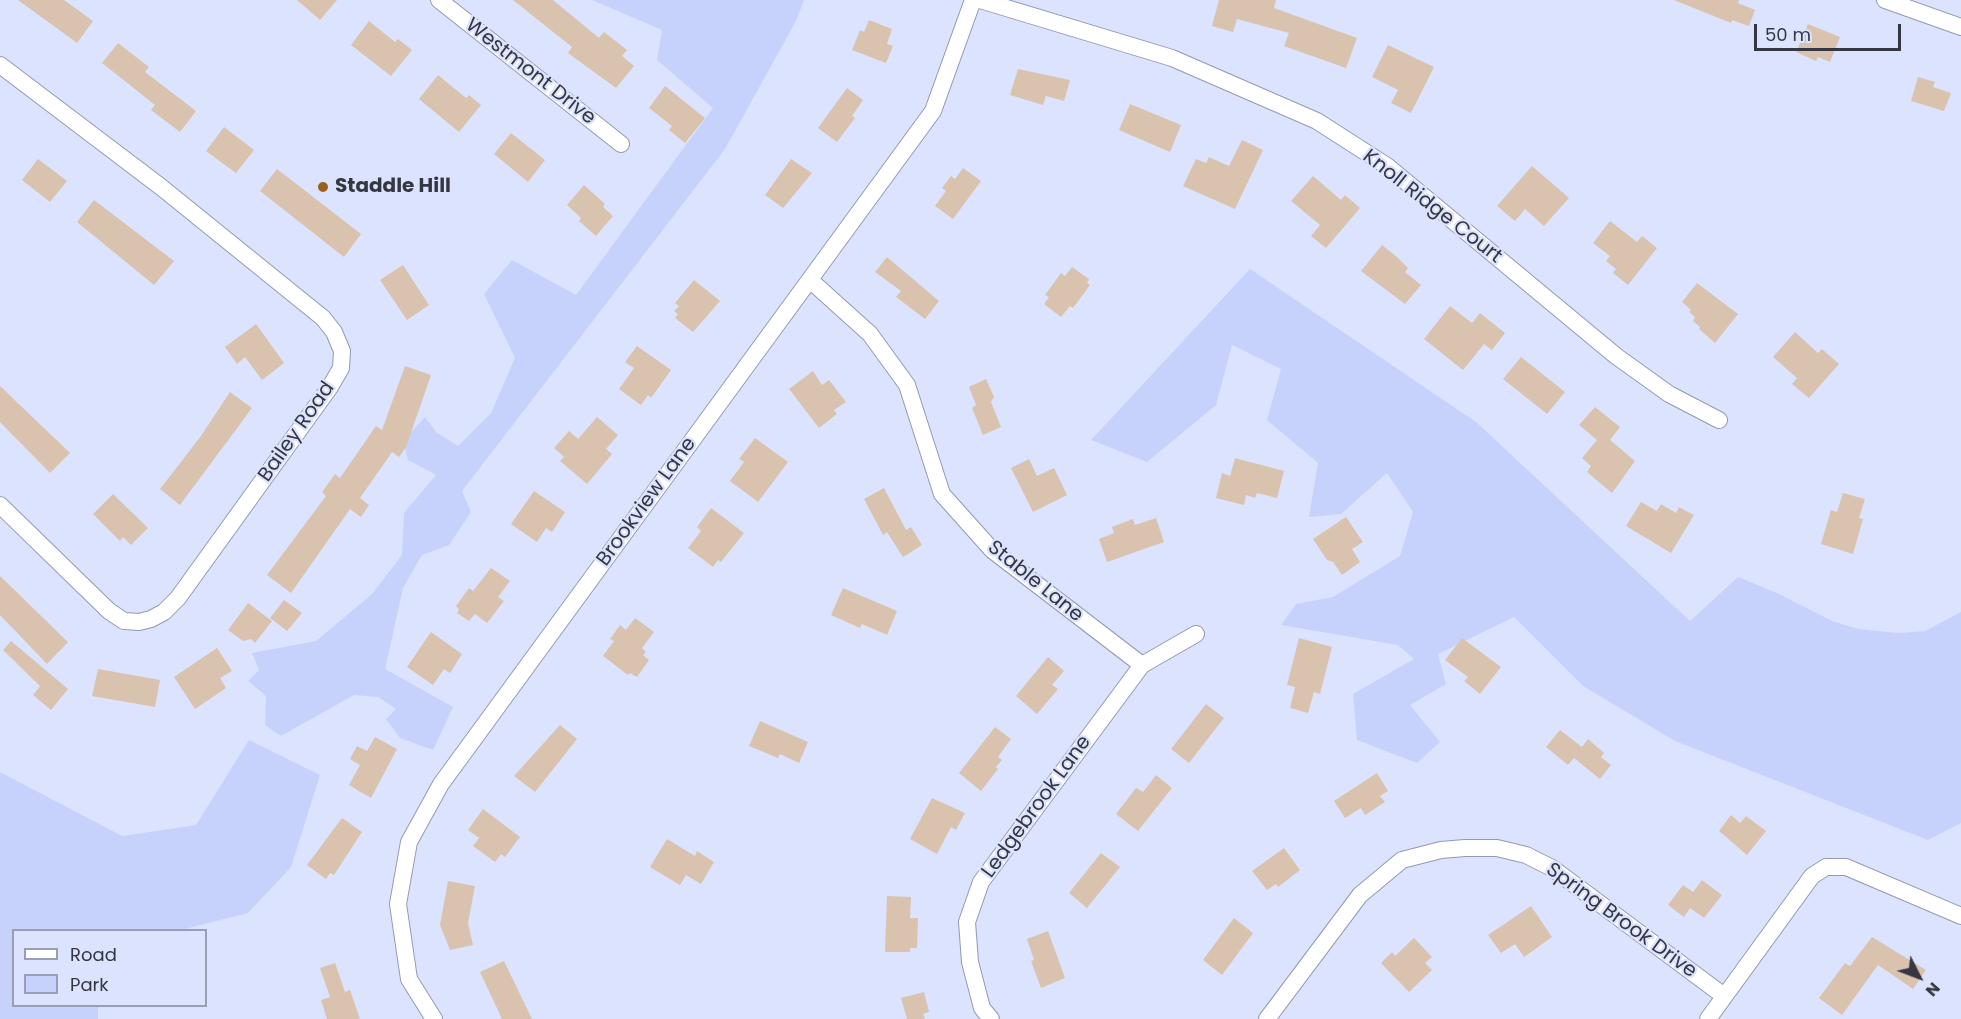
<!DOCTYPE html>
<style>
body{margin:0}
#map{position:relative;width:1961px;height:1019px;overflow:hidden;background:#dce3fe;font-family:Poppins,sans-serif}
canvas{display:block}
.legend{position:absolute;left:12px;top:929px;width:195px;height:78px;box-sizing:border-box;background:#dce3fe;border:2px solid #999eb2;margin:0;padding:8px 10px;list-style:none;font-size:18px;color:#343641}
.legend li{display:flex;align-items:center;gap:12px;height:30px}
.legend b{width:30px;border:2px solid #999eb2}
.north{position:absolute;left:1889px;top:947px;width:60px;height:60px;-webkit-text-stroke:4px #dce3fe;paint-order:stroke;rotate:132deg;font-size:16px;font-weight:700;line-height:24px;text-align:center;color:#343641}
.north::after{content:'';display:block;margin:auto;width:21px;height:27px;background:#343641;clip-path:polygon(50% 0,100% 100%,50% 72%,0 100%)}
.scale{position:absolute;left:1754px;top:24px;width:147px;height:27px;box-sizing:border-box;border:3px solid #343641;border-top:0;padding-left:8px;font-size:18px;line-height:21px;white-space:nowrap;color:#343641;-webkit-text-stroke:4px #dce3fe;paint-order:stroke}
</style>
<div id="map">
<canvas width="1961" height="1019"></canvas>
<ul class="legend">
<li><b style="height:8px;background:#fff"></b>Road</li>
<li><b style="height:16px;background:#c7d2fc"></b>Park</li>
</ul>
<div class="north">N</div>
<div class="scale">50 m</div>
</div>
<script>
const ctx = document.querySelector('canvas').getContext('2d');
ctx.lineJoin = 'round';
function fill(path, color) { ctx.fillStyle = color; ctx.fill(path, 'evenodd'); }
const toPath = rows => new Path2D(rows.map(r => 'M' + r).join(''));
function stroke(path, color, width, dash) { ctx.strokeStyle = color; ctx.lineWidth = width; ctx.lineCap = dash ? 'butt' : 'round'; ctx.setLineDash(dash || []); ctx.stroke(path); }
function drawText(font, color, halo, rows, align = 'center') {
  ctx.font = font + ' Poppins,sans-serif'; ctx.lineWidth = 4.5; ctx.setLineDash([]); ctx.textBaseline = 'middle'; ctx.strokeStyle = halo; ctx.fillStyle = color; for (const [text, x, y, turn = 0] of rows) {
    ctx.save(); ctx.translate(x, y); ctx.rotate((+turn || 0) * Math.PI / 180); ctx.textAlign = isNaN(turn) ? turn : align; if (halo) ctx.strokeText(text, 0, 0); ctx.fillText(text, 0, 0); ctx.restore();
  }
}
fill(toPath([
 [592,0,804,0,796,21,725,149,462,491,471,512,449,545,422,555,403,588,385,669,453,707,433,750,400,738,386,719,396,709,378,697,354,695,281,736,265,725,266,696,248,681,259,670,252,653,316,641,372,594,402,555,404,513,436,475,408,460,403,441,425,417,437,433,458,446,491,413,515,358,484,294,512,260,576,295,713,108,657,60,662,30],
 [1250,269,1476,422,1690,621,1738,577,1777,593,1832,621,1858,629,1899,633,1925,631,1961,612,1961,823,1928,840,1675,741,1583,686,1514,617,1438,654,1446,684,1410,705,1440,742,1417,763,1357,740,1353,694,1414,659,1398,645,1281,625,1296,604,1333,597,1400,556,1413,512,1387,473,1341,514,1309,517,1318,463,1267,420,1281,369,1232,345,1216,405,1147,462,1091,440],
 [249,740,320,775,291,867,248,913,181,930,14,930,14,1006,98,1006,98,1019,0,1019,0,772,122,836,196,825]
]), '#c7d2fc');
fill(toPath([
 [18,0,64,0,93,21,77,43],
 [297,0,337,0,320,20],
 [513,0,553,0,599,38,604,32,627,50,622,56,634,66,616,88,568,53,572,47],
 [1219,0,1276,0,1274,8,1357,38,1346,68,1284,46,1289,33,1237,19,1233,32,1212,26],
 [1674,0,1739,0,1738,3,1755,10,1749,26,1732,20,1731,23],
 [869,20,892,29,887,44,893,46,886,63,852,50,860,30,864,32],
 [369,21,395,42,398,39,412,50,391,76,351,45],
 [1808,24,1840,37,1830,62,1818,57,1816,61,1796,52],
 [118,43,149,67,145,72,196,111,180,132,151,110,155,105,102,63],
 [1388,45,1434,67,1411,113,1391,103,1398,90,1372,77],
 [1018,69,1070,80,1064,101,1046,96,1043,105,1010,95],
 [438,75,466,98,469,95,481,105,459,132,419,99],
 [1918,77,1935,82,1933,87,1951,93,1944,111,1911,101],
 [665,86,705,118,685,143,669,130,672,126,649,108],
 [847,88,863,100,852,116,855,118,837,142,818,128],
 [1130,104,1181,125,1170,152,1119,130],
 [224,127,254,150,236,173,206,151],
 [511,133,545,160,528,182,494,154],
 [1242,140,1263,150,1235,209,1183,186,1196,159,1206,163,1209,157,1229,166],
 [38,159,67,181,50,202,22,180],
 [791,159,812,173,783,208,765,195],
 [1532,166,1569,198,1544,226,1525,209,1515,221,1497,206],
 [963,168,981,181,953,219,935,206,946,191,942,188,951,176,955,179],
 [277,169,361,234,344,257,260,191],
 [1313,176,1341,200,1345,195,1360,208,1326,248,1311,236,1320,225,1291,201],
 [584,185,605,204,603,207,613,216,596,236,579,221,581,218,567,205],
 [94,200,174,261,154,285,77,222],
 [1610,221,1637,242,1642,236,1657,248,1628,285,1613,273,1616,269,1606,261,1610,256,1593,243],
 [1382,245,1398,258,1408,268,1405,272,1421,285,1405,304,1361,271],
 [887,257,939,301,925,319,896,297,901,291,875,272],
 [403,265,429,305,407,320,380,280],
 [1072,267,1089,279,1087,283,1090,285,1073,308,1070,306,1061,317,1044,304,1049,297,1045,295,1061,273,1065,276],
 [694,280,720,301,693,332,675,318,678,314,674,311,679,306,675,303],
 [1697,283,1738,314,1715,343,1699,329,1700,327,1693,321,1695,317,1689,312,1691,310,1682,302],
 [1450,306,1472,323,1480,313,1505,333,1492,350,1484,344,1463,370,1424,339],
 [256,324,284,363,262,380,245,357,237,364,225,347],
 [1795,332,1818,353,1822,349,1839,364,1809,398,1792,384,1797,378,1773,357],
 [637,346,671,370,651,398,648,395,641,405,619,389,634,368,625,362],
 [1521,357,1565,392,1547,414,1503,379],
 [405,366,431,375,406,447,399,457,392,452,360,498,369,505,361,517,350,509,291,593,267,575,326,496,322,492,335,474,340,478,376,426,382,430],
 [813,371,822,385,829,380,846,402,834,410,837,414,819,428,789,389],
 [986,379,994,397,991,402,1001,427,983,435,972,408,976,405,969,387],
 [0,386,70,453,50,473,0,422],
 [230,392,252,408,180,505,160,489,201,436],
 [1595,407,1620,427,1610,440,1635,461,1612,493,1587,472,1591,466,1582,458,1597,440,1579,425],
 [597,417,618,435,606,449,612,454,587,484,560,461,564,457,554,448,569,431,578,439],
 [755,438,788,462,758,502,730,481,744,462,739,459],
 [1235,458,1284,471,1277,498,1257,493,1255,498,1246,495,1244,505,1216,498,1222,473,1230,476],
 [1029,459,1037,476,1054,468,1067,495,1033,512,1011,468],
 [884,488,906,530,911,527,922,545,903,557,887,532,883,535,864,499],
 [534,491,565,512,552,532,546,528,537,542,511,524],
 [1843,493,1865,499,1859,518,1863,519,1853,554,1821,544,1831,510,1837,512],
 [113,494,148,528,131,545,123,537,120,541,93,514],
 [1641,502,1657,511,1661,504,1676,513,1679,507,1694,515,1671,553,1626,526],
 [711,508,744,533,721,562,718,560,713,567,688,548,701,531,697,527],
 [1346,517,1363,542,1352,549,1360,562,1342,575,1333,562,1327,560,1313,539],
 [1156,518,1164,542,1107,562,1099,539,1114,533,1112,527,1133,519,1135,525],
 [491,568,510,581,498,597,504,601,487,623,475,614,469,621,457,613,459,609,456,606,469,588,473,591],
 [0,576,68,642,47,664,0,615],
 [843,588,897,611,887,635,862,624,860,628,831,615],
 [284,600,302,613,287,631,270,618],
 [248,603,272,621,255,643,251,639,243,641,228,630],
 [635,618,654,632,642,648,646,652,643,655,649,660,637,677,630,673,628,675,603,656,614,641,610,639,620,625,626,630],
 [431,632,462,654,450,673,444,669,433,685,407,667],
 [1299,638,1332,647,1320,694,1314,692,1308,713,1290,708,1295,687,1287,685],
 [1462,638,1501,667,1480,694,1464,681,1468,677,1445,660],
 [11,641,68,689,51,710,33,695,40,686,3,650],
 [217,648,232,671,220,678,226,688,195,709,174,677],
 [1048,657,1064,671,1052,685,1058,689,1037,714,1016,696],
 [98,669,160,680,155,707,92,696],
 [1206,704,1224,718,1189,763,1171,749],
 [760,721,808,742,799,763,780,754,778,758,749,746],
 [560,725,577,739,535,792,514,776],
 [995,727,1011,739,998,757,1002,760,996,767,998,769,981,791,959,773],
 [1560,730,1582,747,1588,739,1604,753,1601,757,1611,765,1600,779,1574,758,1568,765,1546,747],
 [375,737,397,749,371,798,349,785,360,765,350,759,357,746,367,751],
 [1377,773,1388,791,1380,796,1385,802,1365,815,1361,808,1345,818,1334,801],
 [1156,775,1172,788,1138,831,1116,814,1136,788,1143,792],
 [932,798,965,813,956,830,951,827,937,854,910,839],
 [483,809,520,837,505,857,501,854,495,862,473,846,479,838,468,830],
 [1731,815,1740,823,1746,816,1766,831,1747,855,1719,831],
 [342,818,362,832,334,875,330,873,326,879,307,865],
 [667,839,695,856,697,851,714,862,701,884,686,875,680,885,650,867],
 [1284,848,1300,870,1278,887,1276,884,1267,890,1252,871],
 [1101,853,1120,867,1087,908,1069,893],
 [1702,880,1722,895,1704,918,1690,908,1684,917,1668,905,1683,885,1693,892],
 [448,881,475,886,468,923,473,945,450,950,440,925],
 [887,896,911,897,910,918,918,918,917,948,910,948,910,952,885,952],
 [1531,906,1552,937,1524,957,1515,944,1501,953,1488,935],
 [1234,918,1253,933,1222,975,1203,960],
 [1048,931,1065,978,1041,988,1031,961,1034,960,1027,939],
 [1872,937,1926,970,1913,989,1878,965,1842,1015,1819,998,1845,963,1850,966],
 [1414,938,1432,957,1425,963,1432,970,1409,992,1381,963,1392,952,1395,956],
 [504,961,532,1019,502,1019,480,972],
 [335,963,345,992,350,990,360,1019,327,1019,321,1000,330,997,320,968],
 [924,992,929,1012,923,1014,925,1019,907,1019,901,998]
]), '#d9c3ae');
const minor = toPath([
 [439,0,621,144],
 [980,0,1172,58,1317,121,1387,166,1616,356,1669,394,1719,420],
 [1885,0,1961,27],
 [0,65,161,187,323,318,334,332,342,351,341,368,330,387,178,598,164,612,151,619,139,622,124,621,109,611,0,505],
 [810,280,870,334,907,385,942,494,992,550,1142,665],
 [434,1019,409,979,398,904,409,842,441,784,933,111,973,0],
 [991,1019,982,1008,970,962,967,922,981,882,1142,665,1196,634],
 [1267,1019,1360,895,1402,860,1441,850,1465,848,1497,848,1526,855,1552,868,1724,996],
 [1708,1019,1812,876,1826,867,1846,867,1961,916]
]);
stroke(minor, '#9399b3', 18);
stroke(minor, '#fff', 16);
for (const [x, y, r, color] of [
 [323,187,6,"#99601e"]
]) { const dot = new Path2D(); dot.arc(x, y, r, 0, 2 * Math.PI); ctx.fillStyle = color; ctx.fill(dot); stroke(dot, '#dce3fe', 2); }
drawText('20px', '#343641', '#dce3fe', [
 ["Westmont Drive",530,72,38],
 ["Knoll Ridge Court",1432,207,38],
 ["Bailey Road",297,432,-55],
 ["Brookview Lane",647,502,-54],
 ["Stable Lane",1035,582,39],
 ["Ledgebrook Lane",1037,807,-54],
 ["Spring Brook Drive",1621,921,36]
]);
drawText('bold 20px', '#343641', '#dce3fe', [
 ["Staddle Hill",335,187]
], 'left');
</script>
